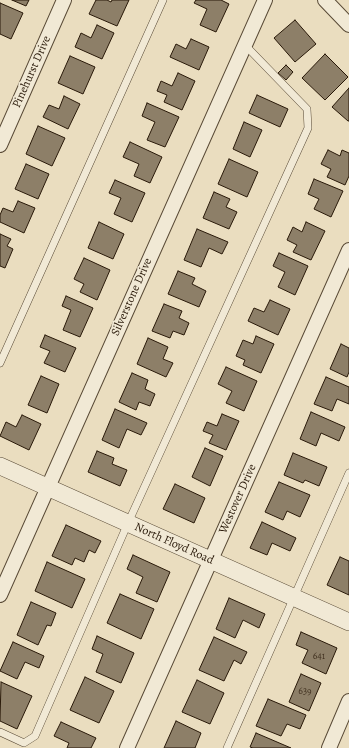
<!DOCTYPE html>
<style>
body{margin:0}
canvas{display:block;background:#eaddbf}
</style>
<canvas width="349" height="748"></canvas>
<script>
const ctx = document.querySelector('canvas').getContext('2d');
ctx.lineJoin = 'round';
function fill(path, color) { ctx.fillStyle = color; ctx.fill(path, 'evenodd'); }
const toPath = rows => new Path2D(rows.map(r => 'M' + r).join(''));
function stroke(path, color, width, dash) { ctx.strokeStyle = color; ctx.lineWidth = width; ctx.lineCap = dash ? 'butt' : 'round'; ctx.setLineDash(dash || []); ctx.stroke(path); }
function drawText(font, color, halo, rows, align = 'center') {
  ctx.font = font + ' Alegreya,serif'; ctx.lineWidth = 3.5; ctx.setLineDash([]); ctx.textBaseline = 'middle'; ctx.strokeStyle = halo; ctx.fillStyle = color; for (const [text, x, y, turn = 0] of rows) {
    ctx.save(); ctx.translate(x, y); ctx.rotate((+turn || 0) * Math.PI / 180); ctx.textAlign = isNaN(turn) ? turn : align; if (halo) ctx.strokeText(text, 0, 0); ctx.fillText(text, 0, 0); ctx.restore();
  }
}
const building = toPath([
 [12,0,29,0,26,6,12,0],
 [96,0,107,0,111,2,112,0,129,0,117,26,89,14,96,0],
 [196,0,221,0,229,4,216,32,200,25,207,9,194,3,196,0],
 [0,3,23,13,11,39,0,34,0,3],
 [295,20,316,44,295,62,274,38,295,20],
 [97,25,114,33,102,59,75,47,81,33,91,38,97,25],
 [191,39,209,47,199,70,170,57,176,44,186,49,191,39],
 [325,54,348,77,325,100,302,78,325,54],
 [70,56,95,67,83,94,58,83,70,56],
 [286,65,293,72,286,80,278,73,286,65],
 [178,73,195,81,182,110,164,102,167,95,157,91,161,81,172,86,178,73],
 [349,88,349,121,348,121,332,107,349,88],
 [257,95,288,109,280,127,249,113,257,95],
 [64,96,80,104,68,129,43,117,49,105,59,109,64,96],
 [147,103,179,117,165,147,147,140,155,122,142,116,147,103],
 [244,122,262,130,250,157,233,149,244,122],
 [38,126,65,138,52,166,26,154,38,126],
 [130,142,162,157,150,183,134,176,139,164,123,157,130,142],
 [328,150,340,156,342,150,349,153,349,176,345,185,327,177,331,169,321,164,328,150],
 [229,159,258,172,247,197,218,184,229,159],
 [26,164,49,174,38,199,15,189,26,164],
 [314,179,343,191,331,217,314,209,319,199,308,194,314,179],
 [115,180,145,193,132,222,114,214,121,198,109,193,115,180],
 [214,192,230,199,226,207,237,212,229,229,203,218,214,192],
 [18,201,35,208,24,233,0,222,0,215,3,208,13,212,18,201],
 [99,222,124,234,113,259,88,248,99,222],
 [306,222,325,231,311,260,293,252,297,245,287,240,293,227,302,232,306,222],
 [197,229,228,242,222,254,209,248,201,267,184,260,197,229],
 [0,234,11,239,7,246,13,249,5,268,0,266,0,234],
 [279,253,308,266,295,295,278,287,285,272,273,266,279,253],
 [84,258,110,270,97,300,80,292,84,284,74,279,84,258],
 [178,271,195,278,192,284,206,291,199,307,168,294,178,271],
 [66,296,93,308,80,337,63,330,71,310,62,306,66,296],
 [270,300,290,309,278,335,248,321,254,308,264,312,270,300],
 [164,304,182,311,179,318,189,323,184,335,173,331,170,338,152,331,164,304],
 [45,335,76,348,65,372,44,363,50,351,40,347,45,335],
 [256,336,274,344,261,373,243,365,245,360,236,356,243,340,253,344,256,336],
 [148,338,168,347,163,359,173,363,166,377,137,364,148,338],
 [341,344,349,348,349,372,347,377,330,369,341,344],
 [226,367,257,381,244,411,226,403,232,391,218,384,226,367],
 [132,373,148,380,145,389,155,394,150,406,139,402,136,410,119,402,132,373],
 [41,376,59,384,47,413,28,405,41,376],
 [326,377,349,387,349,404,337,399,332,411,314,404,326,377],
 [115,409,147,423,141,435,127,429,119,448,102,440,115,409],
 [311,412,345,427,339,441,321,433,316,446,300,439,311,412],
 [222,414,239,421,226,450,209,443,213,435,203,431,207,422,217,426,222,414],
 [22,415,41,424,29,450,0,436,6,422,16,427,22,415],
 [205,448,223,456,210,486,192,477,205,448],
 [97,451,114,458,112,464,127,470,120,486,88,472,97,451],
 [293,453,327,467,319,486,305,480,303,483,284,475,293,453],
 [279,482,310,495,300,517,287,511,283,520,265,512,279,482],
 [175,484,205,498,194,523,163,509,175,484],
 [262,522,296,538,290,551,272,543,267,555,250,548,262,522],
 [66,525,101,541,95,553,89,550,84,562,75,558,72,565,52,556,66,525],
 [133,555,170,572,157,602,136,593,143,577,127,569,133,555],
 [340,557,349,561,349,595,327,585,340,557],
 [47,562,85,579,72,608,35,591,47,562],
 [120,594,154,609,141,639,107,623,120,594],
 [229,598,265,614,259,628,243,620,235,638,216,629,229,598],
 [31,602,56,613,51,626,47,625,38,645,17,635,31,602],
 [301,632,337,648,326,674,302,663,308,650,296,645,301,632],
 [97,636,134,653,121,683,96,672,103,654,92,649,97,636],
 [214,637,247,652,241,664,234,660,224,681,199,670,214,637],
 [13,642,44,656,39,668,25,662,17,679,0,671,13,642],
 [301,674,321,683,309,711,289,702,301,674],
 [85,677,114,691,99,723,70,710,85,677],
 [197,680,224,693,210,724,182,712,197,680],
 [1,682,32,696,17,729,0,721,1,682],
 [268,699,306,715,300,729,287,724,281,736,256,726,268,699],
 [176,721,201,733,195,748,164,748,176,721],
 [61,722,96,738,91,748,67,748,69,743,54,736,61,722],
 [256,733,291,748,253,748,250,747,256,733]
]);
fill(building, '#8d7f68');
stroke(building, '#291909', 1);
const service = toPath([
 [0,363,163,0],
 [0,732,24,743,35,736,128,523,308,128,307,109,245,45],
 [227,748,349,473]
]);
const minor = toPath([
 [325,0,349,25],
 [0,145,64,0],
 [0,595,265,0],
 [127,748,349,250],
 [329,748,349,701]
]);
const tertiary = toPath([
 [0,466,349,622]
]);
stroke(service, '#594a36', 8);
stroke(minor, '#594a36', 16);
stroke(tertiary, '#594a36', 18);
stroke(service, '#f1e9d5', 7);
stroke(minor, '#f1e9d5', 14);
stroke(tertiary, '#f1e9d5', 17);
drawText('10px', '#423221', null, [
 ["641",319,657],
 ["639",305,692]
]);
drawText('12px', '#291909', '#f1e9d5', [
 ["Pinehurst Drive",32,72,-66],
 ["Silverstone Drive",132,297,-66],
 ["Westover Drive",238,499,-66],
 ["North Floyd Road",174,544,24]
]);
</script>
